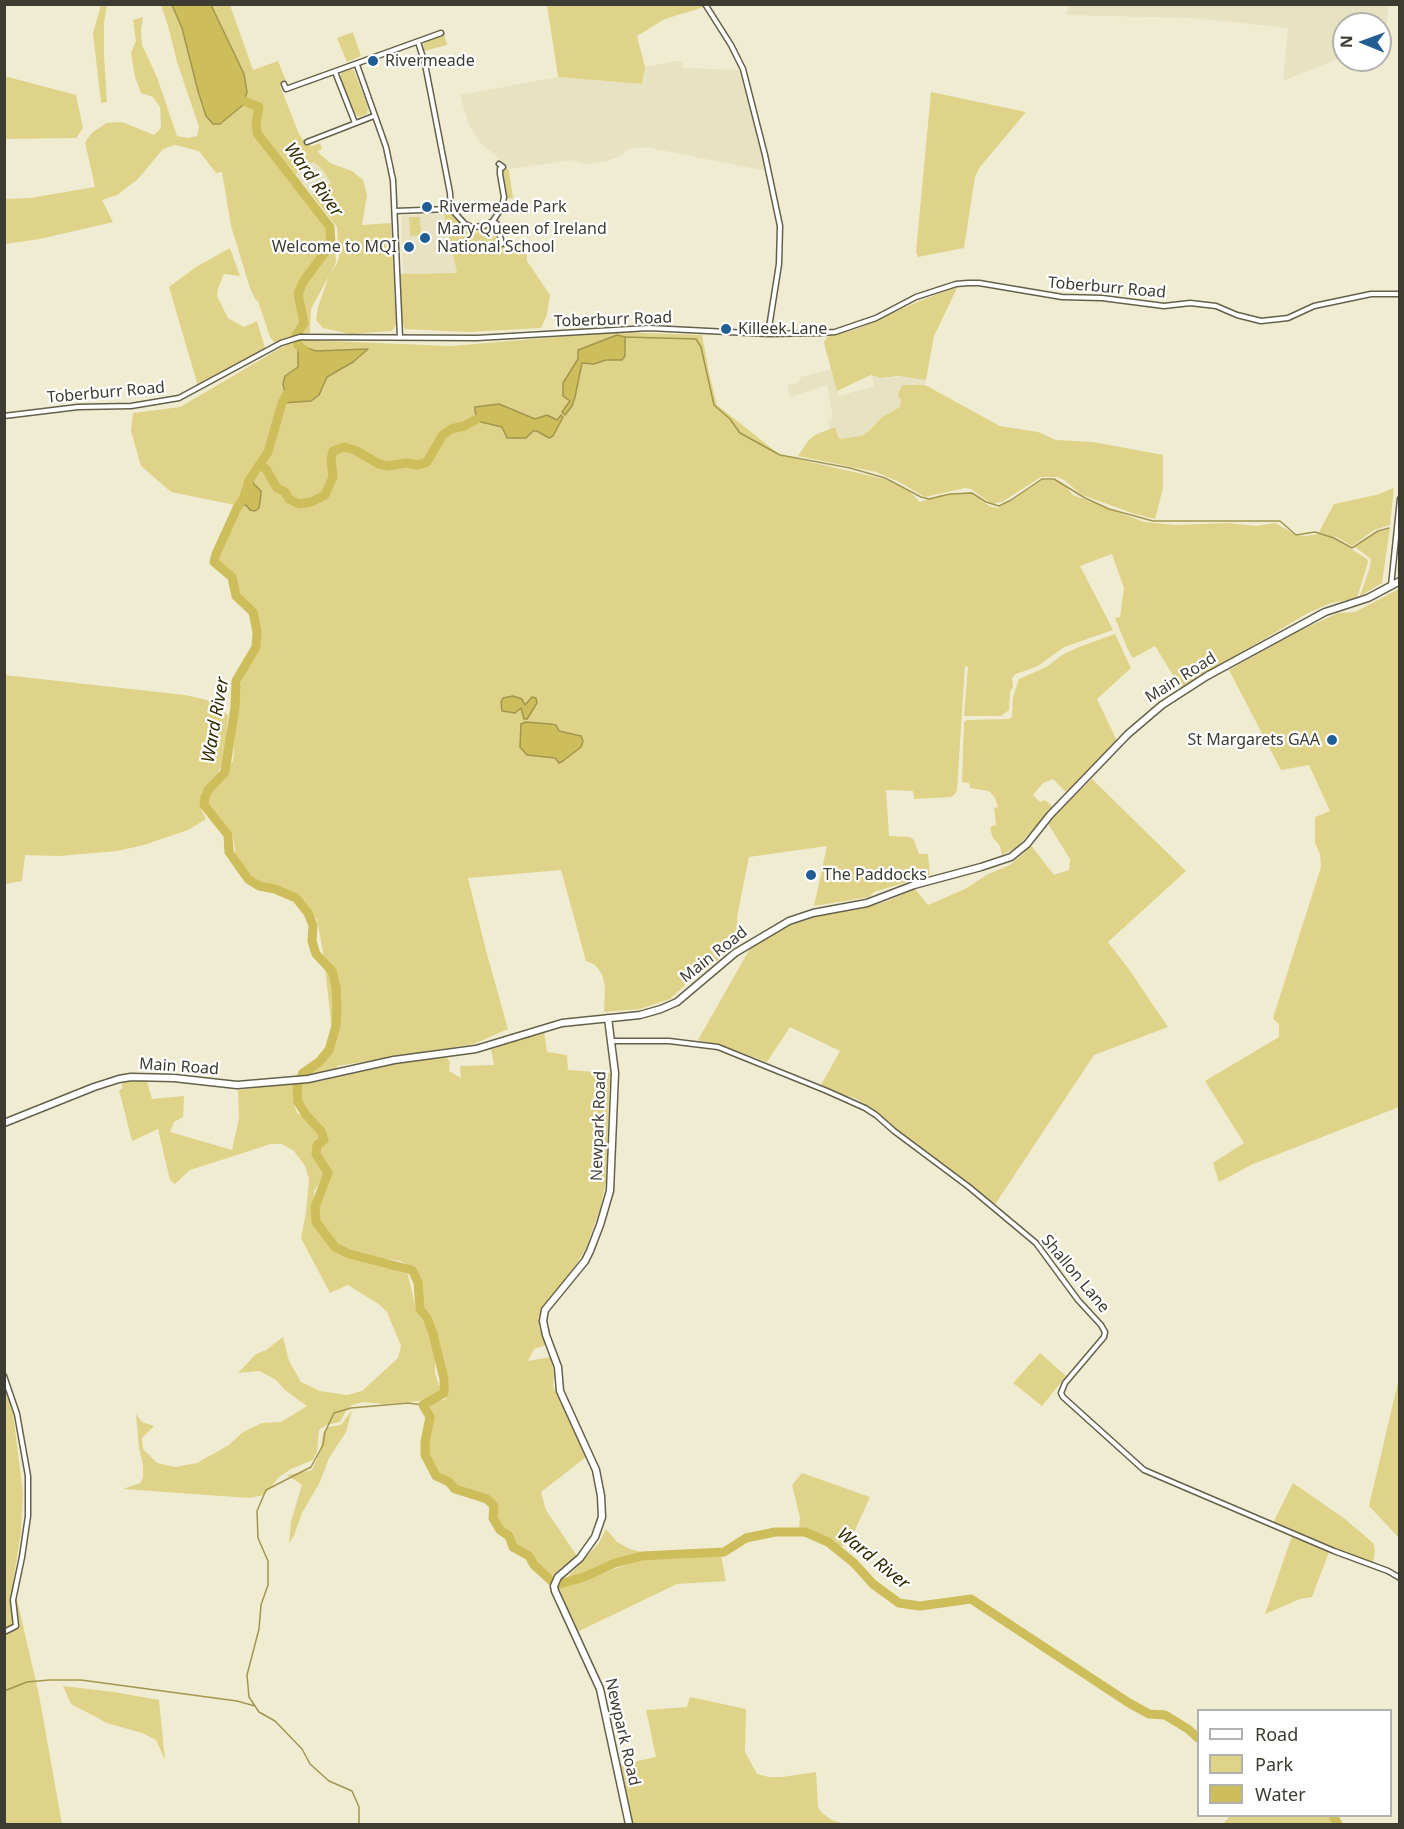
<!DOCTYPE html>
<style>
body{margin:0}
#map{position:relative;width:1404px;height:1829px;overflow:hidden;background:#f0ecd2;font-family:"Noto Sans",sans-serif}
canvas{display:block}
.frame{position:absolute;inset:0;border:6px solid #3d3c32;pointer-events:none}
.legend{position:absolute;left:1197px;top:1709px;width:195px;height:108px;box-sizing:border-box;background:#fff;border:2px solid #b1b1ad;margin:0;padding:8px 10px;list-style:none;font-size:18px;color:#3d3c32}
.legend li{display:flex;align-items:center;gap:12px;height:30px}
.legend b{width:30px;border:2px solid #b1b1ad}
.north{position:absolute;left:1332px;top:12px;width:60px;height:60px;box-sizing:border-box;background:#fff;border:2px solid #b1b1ad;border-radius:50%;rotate:271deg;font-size:16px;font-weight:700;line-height:24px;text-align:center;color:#3d3c32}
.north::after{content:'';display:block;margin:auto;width:21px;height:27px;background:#225d94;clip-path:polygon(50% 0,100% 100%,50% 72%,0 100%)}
</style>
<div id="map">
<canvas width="1404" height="1829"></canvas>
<div class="frame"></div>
<ul class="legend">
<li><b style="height:8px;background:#fff"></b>Road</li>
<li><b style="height:16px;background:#dfd389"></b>Park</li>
<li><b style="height:16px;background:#cebd5b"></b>Water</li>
</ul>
<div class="north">N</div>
</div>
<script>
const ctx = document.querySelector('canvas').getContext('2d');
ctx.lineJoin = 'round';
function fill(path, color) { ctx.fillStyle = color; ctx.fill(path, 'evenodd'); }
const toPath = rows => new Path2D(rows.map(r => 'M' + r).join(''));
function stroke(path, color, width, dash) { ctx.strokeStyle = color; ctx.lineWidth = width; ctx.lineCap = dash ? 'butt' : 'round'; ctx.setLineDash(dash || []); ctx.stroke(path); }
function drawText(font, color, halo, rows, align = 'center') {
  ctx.font = font + ' "Noto Sans",sans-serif'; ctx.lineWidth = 4.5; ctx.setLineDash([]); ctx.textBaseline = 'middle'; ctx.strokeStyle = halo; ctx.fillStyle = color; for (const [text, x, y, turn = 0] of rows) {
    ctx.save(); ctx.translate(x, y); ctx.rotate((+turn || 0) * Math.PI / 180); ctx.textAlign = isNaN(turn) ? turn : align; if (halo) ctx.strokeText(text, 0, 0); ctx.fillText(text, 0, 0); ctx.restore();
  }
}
fill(toPath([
 [1069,5,1069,4,1389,5,1385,39,1380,41,1380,24,1344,24,1344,56,1283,81,1288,28,1193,18,1066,15],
 [676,61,683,61,683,68,741,70,745,77,766,171,645,147,625,150,623,155,607,161,585,164,571,160,510,169,480,142,469,125,460,95,558,77,642,84,645,67],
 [314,162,323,170,331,184,312,195,295,175,304,166],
 [444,214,457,273,403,274,401,219,404,215],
 [831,369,839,396,874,386,872,376,880,378,912,376,926,380,925,385,902,385,900,407,882,417,870,430,861,436,839,439,836,429,835,427,830,429,828,421,833,419,827,385,790,397,787,385,797,383,801,377]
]), '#e7e2c1');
fill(toPath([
 [702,4,704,7,665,19,637,36,645,67,642,84,558,77,547,5],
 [101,5,107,5,104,23,104,55,107,102,101,103,93,33],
 [161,5,172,5,182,28,198,91,206,116,220,124,243,105,247,92,244,75,211,5,230,5,253,70,278,61,287,83,280,86,299,134,305,142,312,146,320,143,322,149,318,151,319,153,330,163,352,171,363,180,367,195,362,225,391,223,396,325,392,331,350,334,323,328,316,320,318,307,329,276,311,309,310,333,296,335,275,343,270,337,258,301,255,299,250,288,231,226,222,172,216,173,199,151,175,145,163,149,138,179,117,195,102,200,113,222,40,239,5,244,4,199,30,198,95,187,85,142,92,133,106,123,122,122,154,135,161,128,160,107,153,97,141,93,135,77,131,53,136,41,133,20,143,17,141,30,142,45,157,77,177,136,188,138,197,136,199,127,177,62,168,26],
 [259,129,295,175,304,166,314,162,323,170,331,183,312,195,337,227,339,257,337,263,330,275,336,262,334,230,330,229,263,142,251,131],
 [353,32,361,56,347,62,337,38],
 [444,34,447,45,424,51,423,47,425,42],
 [351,69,354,71,368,107,367,114,360,117,353,113,340,77,342,72],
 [4,76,76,95,83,128,76,138,5,139],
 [931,92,1026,112,980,167,975,177,964,248,918,257,916,252],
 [506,168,509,170,513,198,507,199,506,205,501,172],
 [449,213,463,226,463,229,477,233,478,230,495,228,498,246,526,242,527,261,550,295,547,315,541,328,468,332,405,329,402,323,400,274,457,273,444,214],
 [409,217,420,217,421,235,410,236],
 [230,248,240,276,224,274,218,288,217,296,228,318,244,327,257,321,265,348,198,386,169,287,196,267],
 [958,286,934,336,926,380,899,376,880,378,871,375,837,391,825,347,824,342,827,337,857,329,917,302],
 [617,332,702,335,709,373,717,405,780,455,884,479,910,492,920,502,940,495,970,492,989,506,998,508,1042,480,1054,480,1061,482,1073,495,1144,522,1175,525,1228,523,1256,526,1275,523,1296,535,1306,536,1318,534,1334,504,1376,495,1394,488,1390,525,1374,530,1352,546,1335,536,1334,538,1367,559,1368,562,1357,598,1331,603,1308,613,1181,688,1155,646,1133,658,1128,650,1115,618,1120,617,1124,588,1112,554,1080,566,1113,630,1064,647,1038,666,1016,674,1012,678,1013,687,1010,692,1009,710,1001,716,964,716,968,667,965,666,957,790,955,794,951,797,914,799,913,791,886,790,889,836,910,837,914,840,919,854,928,854,930,875,874,892,869,897,814,906,827,846,749,857,737,917,738,943,703,973,694,973,693,970,695,965,686,966,688,982,670,999,640,1009,604,1012,605,986,602,974,595,965,586,961,561,870,468,878,487,954,508,1029,474,1044,337,1066,337,1069,301,1076,302,1073,319,1064,329,1052,333,1040,324,958,317,919,296,898,253,881,236,857,233,835,201,800,233,761,238,690,258,642,252,616,232,597,231,575,217,562,235,505,171,492,141,466,131,431,133,413,180,407,289,343,304,340,451,346],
 [902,385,925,385,1000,426,1038,432,1056,440,1093,442,1163,455,1163,488,1155,519,1135,514,1082,495,1064,480,1057,477,1041,477,1002,502,992,504,971,489,965,488,925,497,897,481,876,472,798,456,808,441,815,435,835,427,839,439,861,436,870,430,882,417,900,407,901,401,898,395],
 [1390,528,1382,583,1360,596,1370,567,1371,559,1355,547,1378,532],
 [1399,589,1399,1107,1253,1164,1219,1182,1213,1163,1244,1143,1205,1081,1279,1037,1279,1025,1273,1018,1321,867,1320,854,1315,843,1315,817,1330,811,1309,765,1281,770,1229,670,1295,633,1338,613,1355,612],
 [1115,634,1131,668,1097,699,1117,741,1067,793,1053,779,1043,783,1033,795,1040,802,1045,800,1053,807,1017,847,1002,855,1000,846,993,838,990,829,992,826,996,825,994,808,998,807,995,798,989,791,970,788,969,783,962,782,964,722,967,720,1009,719,1012,717,1013,697,1019,679,1048,666,1062,655,1079,647],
 [4,675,185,695,207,700,228,715,224,761,214,780,201,793,201,809,206,819,188,830,144,845,117,851,59,856,25,855,22,881,5,884],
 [1092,779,1186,871,1108,942,1128,968,1168,1027,1094,1055,994,1206,976,1190,913,1144,872,1108,853,1097,843,1096,821,1085,840,1051,790,1027,767,1062,726,1047,698,1040,752,945,793,922,807,917,859,909,885,902,915,889,928,905,965,889,988,874,1010,865,1024,853,1030,844,1054,875,1069,870,1070,859,1047,822],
 [544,1031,547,1052,567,1055,568,1070,610,1073,606,1182,600,1209,586,1248,576,1265,540,1310,539,1327,546,1345,534,1349,528,1361,551,1357,554,1374,553,1386,586,1457,541,1492,546,1510,577,1556,555,1573,551,1579,539,1568,530,1556,514,1546,509,1536,496,1527,493,1522,495,1509,493,1506,482,1496,452,1488,441,1477,432,1473,428,1466,423,1442,427,1416,424,1406,446,1399,446,1392,440,1378,438,1348,431,1326,419,1310,415,1274,409,1265,400,1261,355,1254,345,1250,331,1240,319,1225,316,1207,327,1179,326,1168,318,1155,318,1147,323,1138,320,1131,307,1115,301,1112,298,1105,298,1086,300,1083,321,1081,408,1061,446,1057,450,1062,449,1071,461,1078,460,1066,494,1065,491,1049],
 [147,1081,152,1099,184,1096,183,1117,174,1122,170,1132,232,1150,239,1118,238,1090,293,1083,295,1107,297,1113,309,1120,319,1132,319,1138,315,1142,314,1157,323,1173,323,1178,314,1191,314,1221,312,1223,333,1247,345,1256,403,1268,408,1275,416,1309,427,1329,435,1354,435,1373,441,1392,433,1397,419,1401,384,1404,363,1402,352,1405,346,1411,340,1422,326,1425,319,1430,317,1452,313,1460,291,1469,279,1477,264,1495,250,1498,123,1489,140,1483,143,1478,143,1465,139,1448,136,1414,142,1422,154,1426,142,1438,143,1449,157,1463,175,1467,197,1463,229,1445,243,1432,262,1423,281,1422,307,1406,285,1390,276,1380,260,1371,238,1373,256,1354,266,1350,283,1337,289,1361,301,1382,320,1391,347,1395,362,1391,398,1358,401,1346,387,1312,380,1305,348,1285,330,1293,301,1238,306,1212,309,1179,305,1166,294,1151,282,1144,271,1144,190,1170,175,1184,170,1180,158,1129,132,1141,119,1090,122,1089,122,1082],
 [1040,1353,1066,1376,1042,1406,1013,1383],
 [1399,1378,1400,1538,1399,1538,1369,1506],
 [4,1384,13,1413,23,1493,21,1532,13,1582,39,1695,62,1824,5,1824],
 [352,1410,346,1432,329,1458,320,1482,302,1513,294,1536,289,1543,291,1521,302,1485,287,1475,312,1470,320,1452,323,1433,327,1427,341,1425],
 [802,1473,870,1497,851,1539,852,1542,840,1547,827,1538,799,1529,800,1518,792,1485],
 [1293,1483,1345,1519,1373,1543,1375,1550,1373,1563,1273,1523],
 [606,1529,617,1542,630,1549,642,1552,582,1576,563,1582,599,1543],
 [1292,1536,1329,1552,1312,1597,1300,1599,1265,1614],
 [721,1556,726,1581,677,1584,577,1632,557,1591,557,1587,584,1580,639,1560,677,1559],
 [63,1686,114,1692,159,1700,165,1760,156,1740,142,1733,107,1723,71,1704],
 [690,1697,746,1709,745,1752,757,1774,769,1777,782,1777,816,1772,818,1807,822,1813,832,1820,845,1824,632,1824,619,1765,656,1757,646,1710,687,1707],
 [1230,1816,1330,1816,1334,1824,1223,1824]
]), '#dfd389');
const water = toPath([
 [172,5,211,5,244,74,247,92,243,105,220,124,213,124,206,116,198,91,182,28,172,5],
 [617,335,625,337,625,356,622,360,606,360,594,364,582,363,575,397,572,406,565,415,562,412,570,401,563,396,563,383,578,359,578,350,617,335],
 [298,345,316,351,368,349,353,362,327,377,319,395,311,401,282,403,285,393,283,384,285,376,298,367,298,345],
 [499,404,535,419,547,415,557,420,561,415,563,417,553,436,549,438,537,431,533,431,526,438,507,438,502,427,481,422,477,419,475,411,475,407,499,404],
 [251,473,256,476,253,480,253,483,261,491,261,495,259,508,255,511,250,510,246,505,242,506,239,502,246,479,251,473],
 [513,696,522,699,525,705,532,697,536,698,537,703,527,719,524,719,521,708,515,713,502,711,501,702,503,698,513,696],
 [526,722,550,724,556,725,559,731,581,736,583,741,581,747,563,761,559,763,555,758,527,755,520,747,521,724,526,722]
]);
fill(water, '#cebd5b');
stroke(water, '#a2964f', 1.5);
stroke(toPath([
 [624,337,696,339,701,347,714,405,730,419,740,433,780,455,850,468,885,478,921,497,929,499,950,494,972,493,986,502,999,506,1011,500,1042,479,1054,479,1085,498,1109,509,1153,521,1280,521,1296,535,1315,532,1334,538,1352,548,1378,531,1389,528],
 [4,1691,27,1682,49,1680,81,1680,237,1701,255,1706],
 [359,1824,359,1807,352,1791,329,1781,310,1764,302,1749,275,1721,259,1712,249,1697,247,1675,259,1629,261,1605,268,1585,268,1561,258,1538,257,1511,266,1490,311,1467,323,1445,325,1432,334,1413,351,1408,408,1403,423,1405]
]), '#a2964f', 1.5);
stroke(toPath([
 [235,95,244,101,259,107,256,123,257,133,330,227,331,244,303,282,298,294,304,323,296,335,298,345,306,352],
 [287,394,282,403,268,452,249,480,245,496,237,508,216,554,214,562,232,577,236,596,253,612,257,632,256,647,236,681,235,707,225,772,208,790,205,797,204,805,228,835,229,852,248,879,259,886,275,889,296,898,308,913,313,925,312,941,316,954,332,971,336,987,337,1008,336,1026,329,1050,319,1062,303,1073,297,1086,298,1102,306,1115,321,1131,324,1140,317,1145,316,1154,328,1173,315,1207,316,1222,335,1247,349,1254,412,1270,418,1282,420,1309,427,1318,433,1334,444,1379,444,1393,423,1405,430,1417,425,1442,425,1455,436,1476,449,1482,455,1489,487,1499,494,1506,493,1518,500,1530,509,1536,513,1547,529,1556,534,1565,556,1585,584,1577,615,1563,642,1556,724,1552,746,1538,775,1532,805,1532,828,1542,854,1563,873,1584,899,1603,920,1606,971,1599,1129,1703,1149,1714,1165,1715,1188,1729,1198,1738],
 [261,465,266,469,277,488,285,492,289,499,299,504,311,502,325,495,333,477,331,459,333,451,344,447,355,450,379,464,388,466,406,463,418,465,427,462,442,436,451,429,464,426,477,419],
 [1333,1816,1338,1824]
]), '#cebd5b', 9);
const minor = toPath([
 [705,4,731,45,743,69,765,155,780,226,779,264,768,334],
 [357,65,386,147,393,180,400,337],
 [335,72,355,123],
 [284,84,286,89,441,33],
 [307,142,374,116],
 [451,209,465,224,472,227,484,226,493,221,502,207,504,197,500,174,500,169,503,167,499,164],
 [395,211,451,209,450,193,425,64,418,42],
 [493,221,497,224,502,244],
 [4,416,78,407,131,406,179,398,281,343,300,337,477,338,649,328,768,334,821,333,835,332,876,318,916,297,956,284,968,283,979,283,1062,297,1102,298,1164,306,1190,303,1216,306,1237,315,1261,321,1288,318,1314,306,1371,294,1400,294],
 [1391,586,1400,499],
 [612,1041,669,1041,718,1047,827,1091,865,1108,876,1115,894,1131,969,1187,1036,1243,1078,1300,1101,1325,1105,1332,1104,1337,1065,1383,1061,1393,1063,1397,1144,1470,1334,1551,1388,1571,1400,1578],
 [4,1376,17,1414,28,1476,28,1516,22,1557,13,1600,16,1626,4,1632]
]);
const secondary = toPath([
 [608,1018,615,1073,610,1191,600,1225,590,1251,585,1261,545,1310,543,1321,546,1335,558,1367,560,1391,596,1470,601,1496,602,1517,595,1537,580,1558,558,1577,554,1586,555,1591,600,1689,629,1824],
 [4,1123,94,1087,119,1079,131,1077,174,1078,237,1085,308,1079,394,1060,476,1049,562,1023,640,1015,661,1009,677,1002,735,953,789,921,813,913,867,903,914,885,981,867,1011,857,1027,844,1050,815,1128,734,1162,705,1207,676,1325,612,1368,598,1400,581]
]);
stroke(minor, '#64614b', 7);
stroke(secondary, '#64614b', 9);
stroke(minor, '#fff', 4);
stroke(secondary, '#fff', 6);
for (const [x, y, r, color] of [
 [373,61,6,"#225d94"],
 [427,207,6,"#225d94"],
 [425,238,6,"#225d94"],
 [409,247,6,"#225d94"],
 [726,329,6,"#225d94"],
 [1332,740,6,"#225d94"],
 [811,875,6,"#225d94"]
]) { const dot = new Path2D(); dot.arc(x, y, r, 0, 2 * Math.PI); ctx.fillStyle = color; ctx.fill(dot); stroke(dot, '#fff', 2); }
drawText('16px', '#3d3c32', '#fff', [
 ["Rivermeade",385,61],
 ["Rivermeade Park",439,207],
 ["Mary Queen of Ireland",437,229],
 ["National School",437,247],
 ["Welcome to MQI",397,247,"right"],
 ["Killeek Lane",738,329],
 ["St Margarets GAA",1320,740,"right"],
 ["The Paddocks",823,875]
], 'left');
drawText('16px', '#3d3c32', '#fff', [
 ["Toberburr Road",1107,288,5],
 ["Toberburr Road",613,320,-2],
 ["Toberburr Road",106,393,-5],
 ["Main Road",1181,678,-32],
 ["Main Road",714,955,-38],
 ["Main Road",179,1067,4],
 ["Newpark Road",599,1126,-88],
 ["Shallon Lane",1075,1274,50],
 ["Newpark Road",622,1732,77]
]);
drawText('italic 18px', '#312a00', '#fff', [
 ["Ward River",313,180,54],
 ["Ward River",216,720,-80],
 ["Ward River",873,1559,39]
]);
</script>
